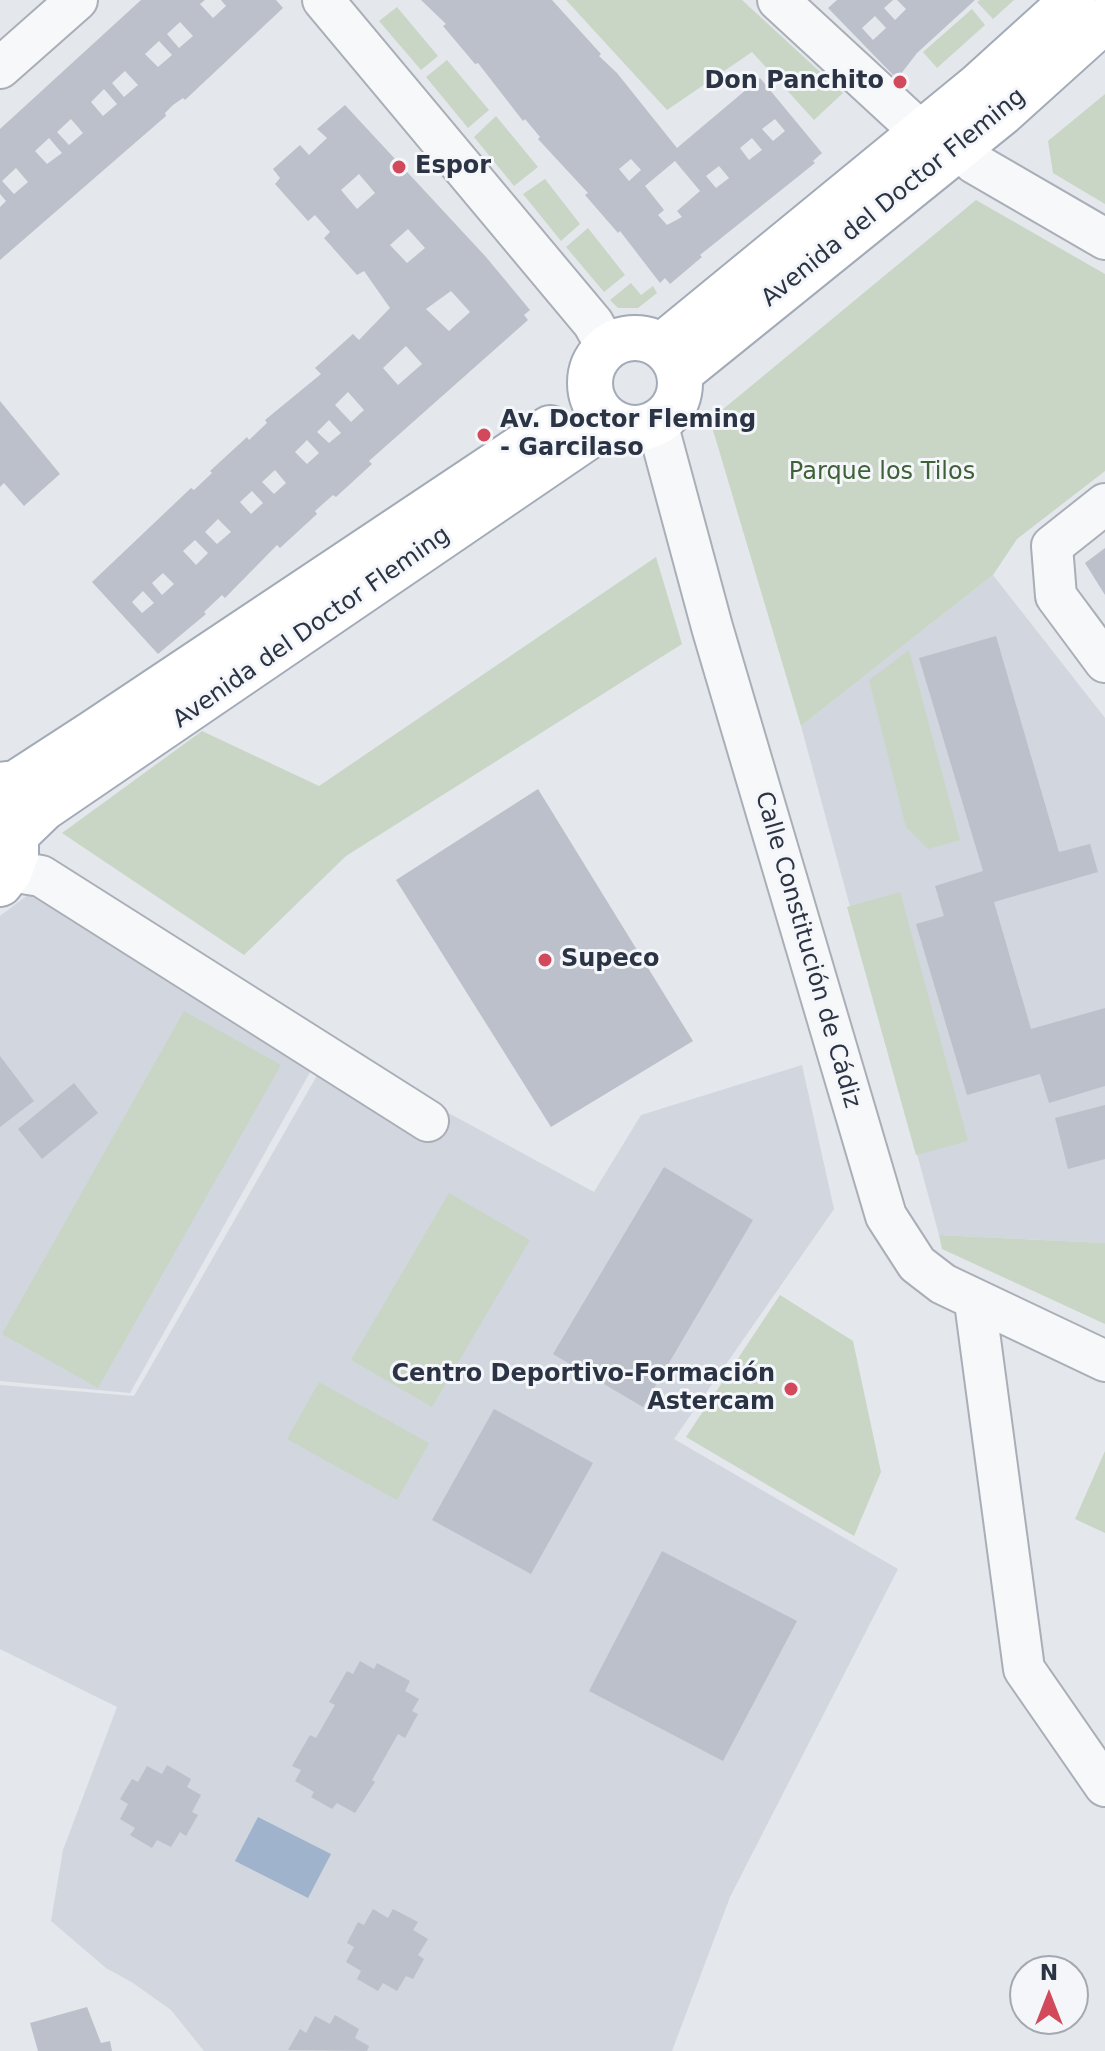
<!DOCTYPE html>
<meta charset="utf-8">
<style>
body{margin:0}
#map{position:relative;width:1105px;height:2051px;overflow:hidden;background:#e4e7ec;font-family:"DejaVu Sans",sans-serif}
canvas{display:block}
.north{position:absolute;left:1009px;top:1955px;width:80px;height:80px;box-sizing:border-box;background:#f4f6f9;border:2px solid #a4a8b1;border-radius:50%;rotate:0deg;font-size:22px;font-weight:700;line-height:32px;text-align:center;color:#2b3445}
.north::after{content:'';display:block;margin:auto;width:28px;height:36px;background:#d1495b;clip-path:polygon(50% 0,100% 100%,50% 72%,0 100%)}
</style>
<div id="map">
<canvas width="1105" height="2051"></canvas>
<div class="north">N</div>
</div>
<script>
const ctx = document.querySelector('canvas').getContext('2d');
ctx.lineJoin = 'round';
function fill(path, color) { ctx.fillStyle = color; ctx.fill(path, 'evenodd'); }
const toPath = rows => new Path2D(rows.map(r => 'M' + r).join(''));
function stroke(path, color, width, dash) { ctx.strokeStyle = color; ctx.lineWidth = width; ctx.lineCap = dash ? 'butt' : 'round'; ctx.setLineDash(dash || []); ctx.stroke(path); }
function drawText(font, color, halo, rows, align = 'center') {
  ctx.font = font + ' "DejaVu Sans",sans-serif'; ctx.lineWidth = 6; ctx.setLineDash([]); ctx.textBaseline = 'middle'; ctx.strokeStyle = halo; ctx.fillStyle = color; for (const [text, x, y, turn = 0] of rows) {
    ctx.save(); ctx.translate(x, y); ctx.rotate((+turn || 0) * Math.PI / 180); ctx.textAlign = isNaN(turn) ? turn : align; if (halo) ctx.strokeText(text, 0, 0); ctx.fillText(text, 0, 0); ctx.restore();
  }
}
fill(toPath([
 [993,575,1105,718,1105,1243,939,1235,801,726],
 [33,891,313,1067,130,1393,0,1381,0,916],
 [802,1065,834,1209,674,1439,898,1569,730,1897,672,2051,204,2051,171,2010,133,1983,106,1968,51,1921,63,1850,117,1707,0,1649,0,1385,134,1396,319,1072,432,1104,594,1192,641,1115]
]), '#d2d6de');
fill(toPath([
 [566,0,742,0,843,93,814,120,752,52,667,110],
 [980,0,1014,0,993,19,977,2],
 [397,7,438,56,421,70,379,21],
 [972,9,985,25,937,68,923,52],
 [447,60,489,110,468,128,426,77],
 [1105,94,1105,204,1053,173,1048,141],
 [496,116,538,167,514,186,474,137],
 [545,179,580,224,561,241,523,194],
 [976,200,1105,274,1105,471,1017,539,993,575,801,726,710,420],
 [588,228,625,275,604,292,566,247],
 [631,283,641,295,653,286,657,293,638,308,618,308,610,300],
 [656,557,682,644,346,856,244,955,62,833,202,731,319,786],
 [909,650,960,840,928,849,906,827,869,680],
 [900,892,968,1141,916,1155,847,907],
 [184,1011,281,1065,98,1388,2,1334],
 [449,1193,530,1240,432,1407,351,1360],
 [939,1235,1105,1243,1105,1324,942,1249],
 [780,1295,853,1341,881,1472,854,1536,686,1437],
 [319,1382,429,1443,397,1500,287,1439],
 [1105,1451,1105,1533,1075,1519]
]), '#c9d6c5');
fill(toPath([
 [258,1817,331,1854,308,1898,235,1861]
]), '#9fb4cc');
fill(toPath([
 [141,0,205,0,200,4,213,18,226,6,221,0,276,0,283,8,185,100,183,98,173,105,165,113,166,116,0,260,0,207,6,201,0,194,0,129],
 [180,22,193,36,179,48,167,34],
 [159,41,172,55,158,67,145,54],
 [125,71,138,85,124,97,112,83],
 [104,89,117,104,103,116,91,102],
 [71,119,83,133,69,145,57,132],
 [49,138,62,153,47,164,35,151],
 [16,168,28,182,14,194,2,181],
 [421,0,552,0,601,54,599,56,617,73,677,148,760,78,822,153,813,161,815,163,700,255,702,257,670,284,665,278,660,283,620,231,618,233,585,195,588,193,538,139,540,137,525,119,523,121,478,63,475,64,443,26,446,24],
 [775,119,785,131,773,141,762,129],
 [752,138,762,150,749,160,740,148],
 [631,159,641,170,629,181,619,169],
 [675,161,700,191,677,211,682,217,667,225,658,215,664,210,645,186],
 [719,166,729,178,716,188,706,176],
 [837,0,893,0,884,8,895,20,906,9,897,0,975,0,917,53,897,79,828,8],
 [875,16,886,28,873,40,862,28],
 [345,105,486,257,530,310,524,315,528,320,369,461,372,464,336,497,333,495,315,511,317,514,280,548,277,545,225,598,222,595,204,612,206,614,158,654,92,582,191,488,194,490,212,473,210,471,247,437,249,440,267,423,265,420,321,374,315,368,353,334,359,340,390,308,364,271,357,275,324,238,330,232,315,215,308,221,275,184,280,178,273,169,300,145,309,155,327,138,317,129],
 [359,174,375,193,357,209,341,190],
 [408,229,425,248,407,263,390,245],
 [451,291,470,312,449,331,426,309],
 [406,346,422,364,398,385,383,368],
 [348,392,364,410,351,422,335,405],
 [329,420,341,433,329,443,317,432],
 [307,440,319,453,307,464,295,452],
 [275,470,286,483,274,494,262,482],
 [252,491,263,503,251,514,240,502],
 [218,519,231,532,217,544,205,532],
 [195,540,208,553,196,565,183,551],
 [163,573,174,584,162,595,152,583],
 [143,591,154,603,142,613,132,602],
 [0,401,60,474,24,506,4,483,0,487],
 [1105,548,1105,595,1085,563],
 [996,636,1059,852,1090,844,1098,872,994,902,1031,1029,1105,1008,1105,1086,1049,1103,1040,1074,967,1095,916,924,944,916,935,886,983,871,919,658],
 [538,789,693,1041,551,1127,396,880],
 [0,1056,34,1101,0,1127],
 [74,1083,98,1113,42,1159,18,1129],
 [1105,1105,1105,1159,1068,1169,1055,1118],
 [664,1167,753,1220,643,1407,553,1354],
 [494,1409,593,1463,531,1574,432,1520],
 [662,1551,797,1621,723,1761,589,1691],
 [360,1661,374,1669,377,1663,410,1681,405,1691,419,1699,412,1711,418,1714,405,1738,398,1734,372,1780,375,1782,355,1813,337,1803,332,1809,311,1797,314,1792,295,1781,301,1770,292,1766,310,1735,316,1738,335,1705,329,1702,347,1671,353,1674],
 [167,1765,191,1779,187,1787,201,1795,192,1812,198,1815,186,1836,180,1832,171,1847,157,1840,152,1848,130,1835,135,1828,120,1819,128,1804,120,1799,132,1779,138,1782,147,1766,162,1774],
 [373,1909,388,1918,393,1909,418,1922,413,1930,428,1939,418,1955,424,1959,413,1979,406,1976,397,1991,383,1983,378,1991,357,1979,361,1971,346,1962,354,1947,347,1943,358,1922,364,1925],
 [87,2007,101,2043,110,2041,112,2051,38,2051,30,2023],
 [335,2015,359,2029,355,2038,369,2046,367,2051,288,2050,300,2029,306,2033,315,2016,330,2024]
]), '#bbc0ca');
const minor = toPath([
 [323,0,593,323,606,346],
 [778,0,921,132],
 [0,68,77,0],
 [959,149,974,163,1105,239],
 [657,423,712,627,886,1216,917,1264,943,1284,1105,1361],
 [1105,504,1052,546,1056,596,1105,662],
 [10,871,41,876,428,1121],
 [975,1302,1024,1669,1105,1786]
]);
const major = toPath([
 '590 383a45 45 0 1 1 90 0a45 45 0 1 1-90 0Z',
 [661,346,978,86,1073,0],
 [680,373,1002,113,1105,20],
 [0,785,16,783,93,733,550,428],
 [16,835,44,808,610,422],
 [0,884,10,871,16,854,16,835,3,810]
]);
stroke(minor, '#a9aeb7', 44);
stroke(major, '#a3abb8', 48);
stroke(minor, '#f7f8fa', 40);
stroke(major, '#fff', 44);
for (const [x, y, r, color] of [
 [900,82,8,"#d1495b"],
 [399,167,8,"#d1495b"],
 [484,435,8,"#d1495b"],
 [545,960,8,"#d1495b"],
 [791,1389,8,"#d1495b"]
]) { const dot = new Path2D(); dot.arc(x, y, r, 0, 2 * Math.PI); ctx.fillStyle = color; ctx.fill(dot); stroke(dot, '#f4f6f9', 3); }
drawText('bold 24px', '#2b3445', '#f4f6f9', [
 ["Don Panchito",884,82,"right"],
 ["Espor",415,167],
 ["Av. Doctor Fleming",500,421],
 ["- Garcilaso",500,449],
 ["Supeco",561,960],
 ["Centro Deportivo-Formación",775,1375,"right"],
 ["Astercam",775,1403,"right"]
], 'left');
drawText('24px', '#2b3445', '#f4f6f9', [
 ["Avenida del Doctor Fleming",894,198,-39],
 ["Avenida del Doctor Fleming",312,628,-35],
 ["Calle Constitución de Cádiz",807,950,74]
]);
drawText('24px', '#3f6138', '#f4f6f9', [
 ["Parque los Tilos",882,473]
]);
</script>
